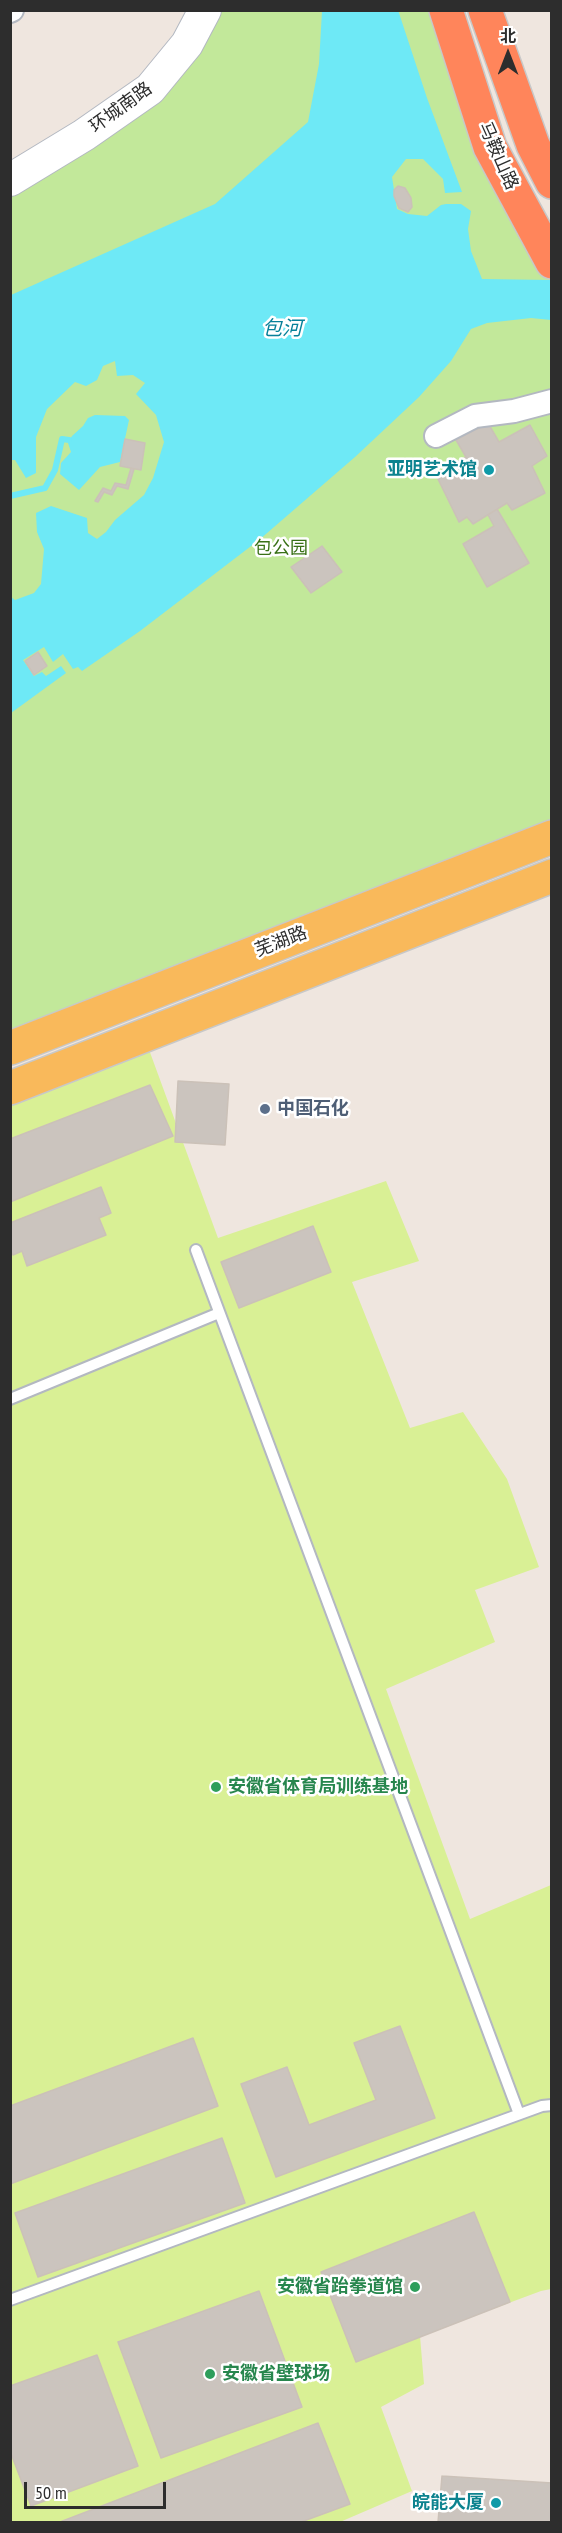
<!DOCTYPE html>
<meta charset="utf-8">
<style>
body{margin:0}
#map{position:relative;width:562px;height:2533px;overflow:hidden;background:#efe6df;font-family:"PT Sans Narrow","Noto Sans SC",sans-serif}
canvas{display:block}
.frame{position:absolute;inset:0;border:12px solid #2d2d2d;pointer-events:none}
.north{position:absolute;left:478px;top:24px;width:60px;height:60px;-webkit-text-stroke:4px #fff;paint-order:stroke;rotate:0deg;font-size:16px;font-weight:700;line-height:24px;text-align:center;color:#2d2d2d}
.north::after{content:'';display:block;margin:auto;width:21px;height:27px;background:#2d2d2d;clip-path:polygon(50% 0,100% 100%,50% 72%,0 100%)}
.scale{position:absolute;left:24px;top:2482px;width:142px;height:27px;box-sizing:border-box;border:3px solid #2d2d2d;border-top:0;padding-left:8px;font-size:18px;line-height:21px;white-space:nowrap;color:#2d2d2d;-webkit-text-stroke:4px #fff;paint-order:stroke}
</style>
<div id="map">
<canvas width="562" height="2533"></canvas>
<div class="frame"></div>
<div class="north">北</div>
<div class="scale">50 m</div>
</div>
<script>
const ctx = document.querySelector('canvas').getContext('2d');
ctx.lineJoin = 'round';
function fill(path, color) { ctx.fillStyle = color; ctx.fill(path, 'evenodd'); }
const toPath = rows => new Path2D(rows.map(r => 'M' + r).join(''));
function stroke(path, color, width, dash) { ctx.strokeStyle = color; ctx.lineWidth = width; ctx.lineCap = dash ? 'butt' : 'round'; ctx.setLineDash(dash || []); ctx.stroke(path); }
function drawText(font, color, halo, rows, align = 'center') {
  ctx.font = font + ' "PT Sans Narrow","Noto Sans SC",sans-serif'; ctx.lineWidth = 5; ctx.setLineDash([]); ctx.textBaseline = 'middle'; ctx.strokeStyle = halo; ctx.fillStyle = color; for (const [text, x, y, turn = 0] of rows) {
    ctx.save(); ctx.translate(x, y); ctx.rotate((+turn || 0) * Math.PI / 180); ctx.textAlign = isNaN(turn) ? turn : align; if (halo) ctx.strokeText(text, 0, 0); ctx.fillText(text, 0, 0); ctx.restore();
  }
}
fill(toPath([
 [209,11,446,11,552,262,551,837,10,1048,10,182,185,62]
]), '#c2e89a');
fill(toPath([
 [144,1036,218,1238,386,1181,419,1261,352,1282,410,1428,463,1412,507,1479,539,1567,475,1590,495,1642,386,1689,470,1919,551,1885,551,2289,541,2291,420,2336,424,2384,381,2407,412,2491,340,2522,11,2522,11,1088]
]), '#d9f095');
fill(toPath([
 [398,10,427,98,462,192,445,193,443,179,423,159,406,159,392,177,397,209,408,214,427,216,441,205,446,204,461,204,471,211,468,229,471,251,482,279,551,280,551,320,531,318,487,323,471,329,451,361,419,397,355,457,259,540,140,631,82,671,78,667,73,669,63,654,53,662,44,647,23,660,34,676,42,672,46,676,61,666,66,673,11,713,11,597,15,600,34,593,41,584,44,549,37,532,36,513,51,506,87,518,88,533,97,539,106,532,115,520,144,495,153,478,164,442,156,415,136,394,145,383,133,375,117,376,115,361,103,366,97,380,86,386,75,382,47,409,36,437,36,473,26,478,15,460,11,460,11,295,215,204,308,122,319,64,322,11],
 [95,415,125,416,129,420,120,462,100,467,79,490,60,474,61,463,71,452,68,443,72,436,83,426,88,418]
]), '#6ee9f6');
stroke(toPath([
 [10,496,45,488,55,470,62,439,69,440]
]), '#6ee9f6', 6);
const building = toPath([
 [398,186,405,188,411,198,412,207,408,212,399,208,394,196,394,190,398,186],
 [488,423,499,442,530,425,547,456,532,466,545,493,512,510,507,503,473,524,467,517,459,522,436,475,466,457,456,440,488,423],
 [125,439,145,443,141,470,120,466,125,439],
 [131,468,134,469,128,489,117,486,112,495,104,492,98,502,95,501,103,488,111,491,115,483,126,485,131,468],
 [497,509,529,563,487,587,463,544,494,526,488,515,497,509],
 [322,546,342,572,311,593,291,567,322,546],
 [38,652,47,666,34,675,25,661,38,652],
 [178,1081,229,1084,225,1145,175,1142,178,1081],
 [150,1085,173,1136,10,1202,10,1139,150,1085],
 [101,1187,111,1213,99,1218,106,1235,27,1266,22,1251,13,1255,10,1249,10,1223,101,1187],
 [313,1226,331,1272,239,1308,221,1262,313,1226],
 [400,2026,435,2118,276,2177,241,2084,287,2067,309,2125,376,2100,354,2043,400,2026],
 [193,2038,218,2106,10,2184,10,2106,193,2038],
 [222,2138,245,2203,38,2277,15,2213,222,2138],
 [474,2212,510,2302,356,2362,321,2272,474,2212],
 [259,2291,302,2407,161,2458,118,2342,259,2291],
 [97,2355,138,2466,31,2506,10,2451,10,2386,97,2355],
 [318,2423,350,2504,301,2522,60,2522,318,2423],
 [442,2476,552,2483,552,2522,438,2522,442,2476]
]);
fill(building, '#cbc4be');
stroke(building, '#cbc1b8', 1.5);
const lane = toPath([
 [196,1250,519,2114],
 [10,1399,219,1313],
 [10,2300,542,2106,552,2105]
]);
const street = toPath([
 [10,11,12,10],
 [436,436,475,416,514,411,552,401]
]);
const secondary = toPath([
 [10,180,84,135,150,89,187,44,205,10]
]);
const primary = toPath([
 [10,1048,552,837],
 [10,1088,552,876]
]);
const highway = toPath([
 [446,10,490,147,552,262],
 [485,10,533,145,552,182]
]);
stroke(lane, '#b3b8c1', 14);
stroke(street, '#b3b8c1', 26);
stroke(secondary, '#b3b8c1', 34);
stroke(primary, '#c8c8c8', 36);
stroke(highway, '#c8c8c8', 36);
stroke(lane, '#fff', 10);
stroke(street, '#fff', 22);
stroke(secondary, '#fff', 32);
stroke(primary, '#f9b95b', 33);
stroke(highway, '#ff855b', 33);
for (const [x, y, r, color] of [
 [489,470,6,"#0f9aa8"],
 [265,1109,6,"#5c6f8a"],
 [216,1787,6,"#2e9e5b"],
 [415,2287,6,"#2e9e5b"],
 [210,2374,6,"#2e9e5b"],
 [496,2503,6,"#0f9aa8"]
]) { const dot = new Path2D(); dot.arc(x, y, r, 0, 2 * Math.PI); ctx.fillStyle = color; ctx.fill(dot); stroke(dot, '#fff', 2); }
drawText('18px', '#2d2d2d', '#fff', [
 ["环城南路",121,108,-36],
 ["马鞍山路",498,156,66],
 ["芜湖路",281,942,-21]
]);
drawText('bold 18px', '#0d838f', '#fff', [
 ["亚明艺术馆",477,470],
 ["皖能大厦",484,2503]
], 'right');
drawText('18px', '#397117', '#fff', [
 ["包公园",281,549]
]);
drawText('bold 18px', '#4e5e75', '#fff', [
 ["中国石化",277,1109]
], 'left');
drawText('bold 18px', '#27864d', '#fff', [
 ["安徽省体育局训练基地",228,1787],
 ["安徽省跆拳道馆",403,2287,"right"],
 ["安徽省壁球场",222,2374]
], 'left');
drawText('italic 20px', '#07819a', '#fff', [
 ["包河",282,329]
]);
</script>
